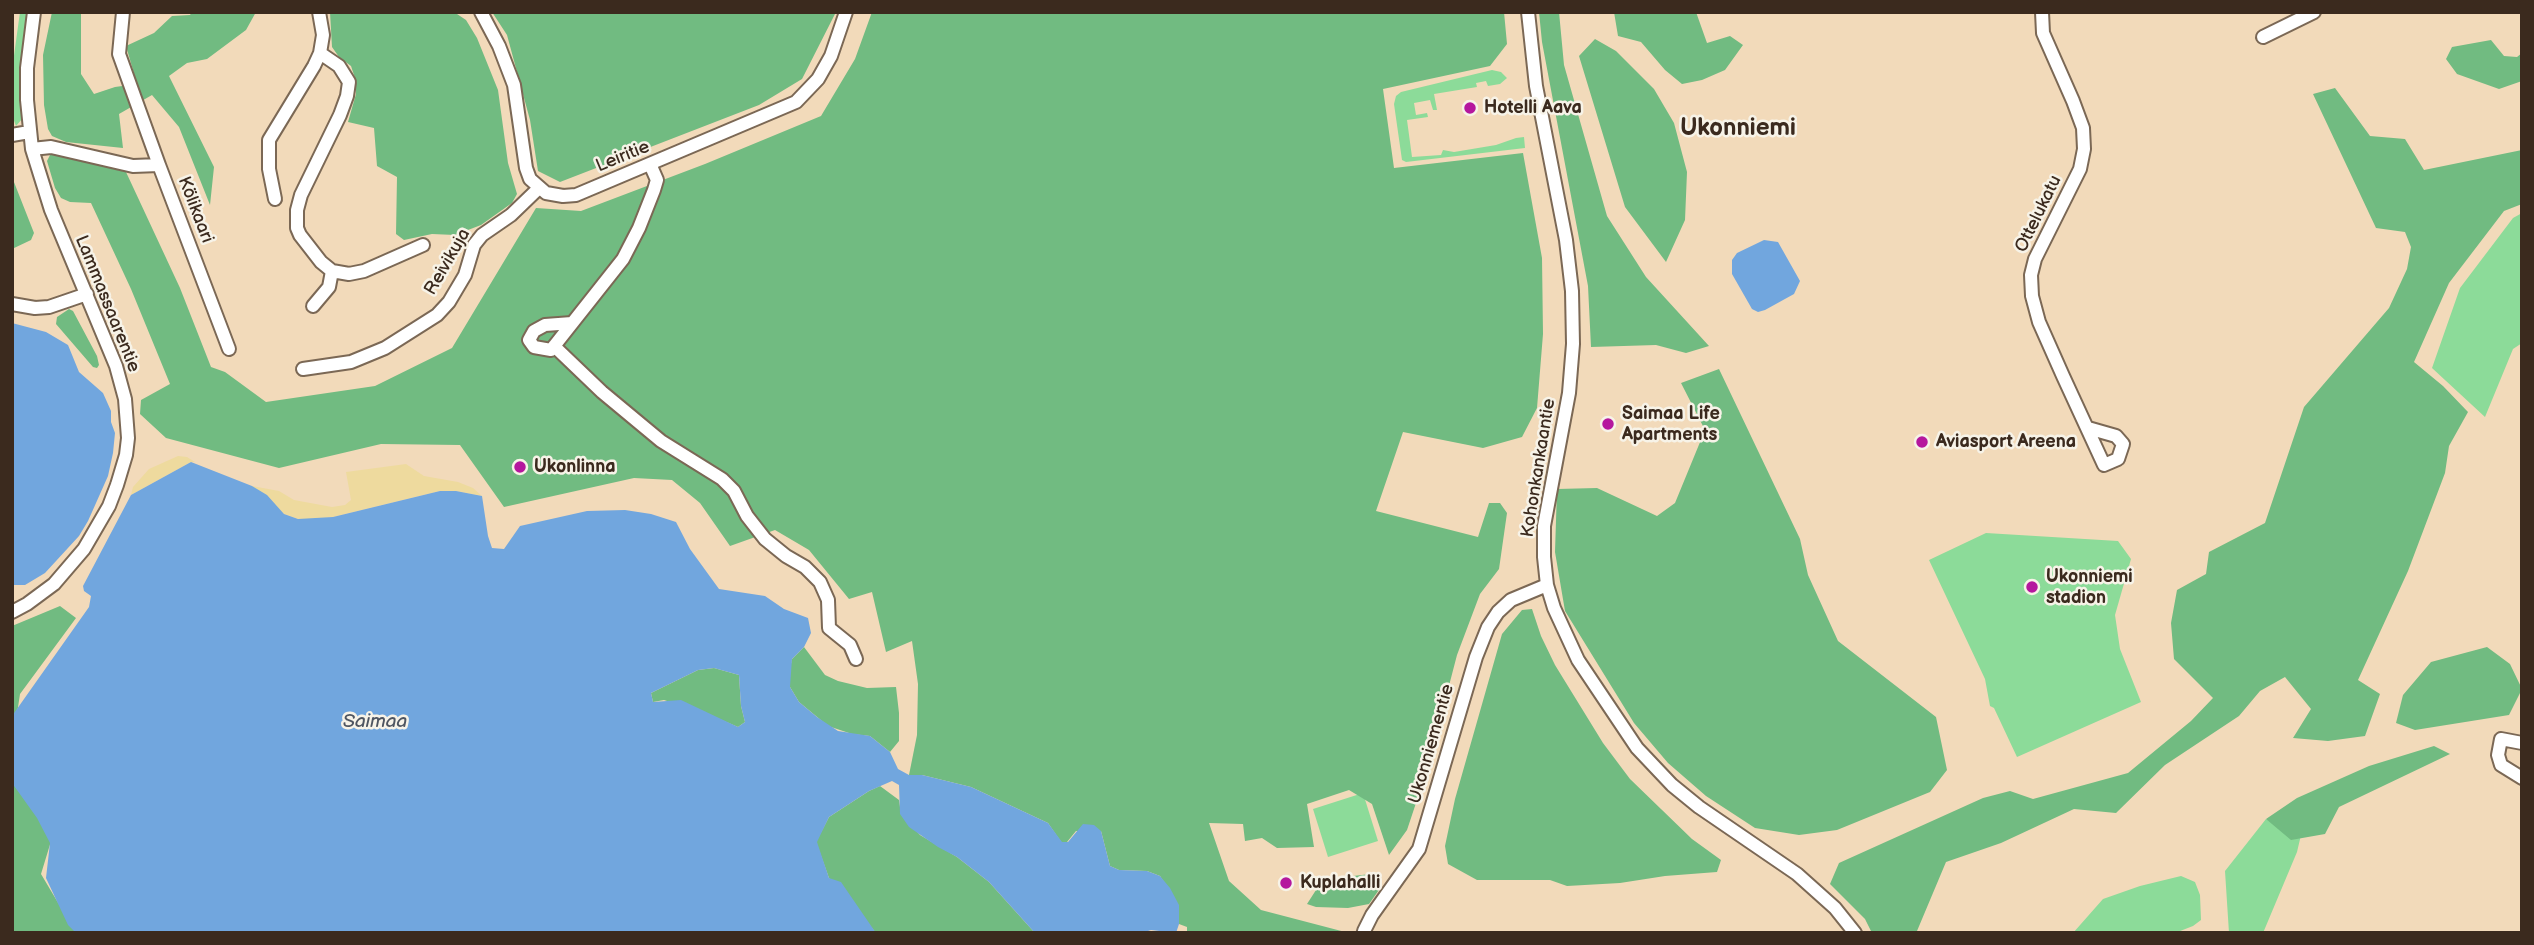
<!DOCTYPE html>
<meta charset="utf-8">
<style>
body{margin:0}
#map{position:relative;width:2534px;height:945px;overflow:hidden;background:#f2daba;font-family:"Balsamiq Sans",sans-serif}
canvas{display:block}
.frame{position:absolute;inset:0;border:14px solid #3b2a1e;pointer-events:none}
</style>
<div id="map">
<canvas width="2534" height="945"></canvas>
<div class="frame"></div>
</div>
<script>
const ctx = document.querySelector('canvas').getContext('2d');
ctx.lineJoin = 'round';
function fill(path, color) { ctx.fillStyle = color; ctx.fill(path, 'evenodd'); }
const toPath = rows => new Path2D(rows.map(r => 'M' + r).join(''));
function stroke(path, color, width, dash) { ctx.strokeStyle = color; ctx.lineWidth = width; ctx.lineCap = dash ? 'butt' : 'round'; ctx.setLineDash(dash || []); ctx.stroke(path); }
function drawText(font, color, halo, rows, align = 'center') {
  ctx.font = font + ' "Balsamiq Sans",sans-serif'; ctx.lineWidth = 5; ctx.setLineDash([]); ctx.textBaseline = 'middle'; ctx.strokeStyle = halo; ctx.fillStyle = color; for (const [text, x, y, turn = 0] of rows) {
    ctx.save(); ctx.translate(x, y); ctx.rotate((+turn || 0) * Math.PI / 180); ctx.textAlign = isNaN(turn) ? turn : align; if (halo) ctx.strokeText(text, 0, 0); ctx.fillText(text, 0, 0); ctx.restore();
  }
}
fill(toPath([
 [20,12,28,12,21,60,22,119,16,126,13,118,12,70],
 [1492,70,1501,72,1507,78,1500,84,1488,86,1486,81,1476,83,1477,87,1434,94,1437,110,1433,110,1430,100,1414,103,1416,115,1427,113,1428,117,1407,120,1412,157,1441,155,1443,150,1454,152,1496,145,1516,138,1524,137,1525,148,1406,162,1402,160,1394,104,1396,96,1401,92],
 [2522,213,2522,343,2513,349,2485,417,2432,368,2460,288,2513,218],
 [1986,533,2118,541,2131,559,2115,615,2120,649,2141,702,2017,757,1994,708,1990,706,1985,679,1929,560],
 [1363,793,1378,841,1328,857,1313,809],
 [2266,819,2301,835,2297,852,2263,933,2229,933,2225,871],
 [2181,876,2195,882,2200,895,2201,920,2193,926,2175,933,2073,933,2103,899,2140,886]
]), '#8cdb99');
fill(toPath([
 [52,12,81,12,81,74,94,94,115,87,137,84,126,46,154,33,172,16,190,15,192,12,256,12,246,30,207,59,187,63,169,76,214,167,210,205,179,127,152,95,119,114,123,148,66,142,52,136,48,129,44,105,43,55],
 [330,12,454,12,466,20,477,38,498,90,508,163,517,194,512,203,481,225,455,235,432,234,404,240,396,234,397,177,377,166,374,128,348,122,356,94,355,78,351,66,339,57,332,47],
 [492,12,836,12,802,79,759,105,560,182,538,171,530,120,507,35],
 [872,12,1504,12,1507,44,1490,66,1383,89,1394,168,1523,153,1542,258,1543,334,1537,408,1522,437,1483,448,1403,432,1376,511,1478,537,1489,503,1500,503,1507,513,1499,569,1480,594,1457,655,1427,770,1407,830,1389,855,1372,804,1349,790,1307,804,1314,847,1277,848,1262,838,1245,841,1243,824,1209,823,1229,881,1261,910,1349,933,1187,933,1187,927,1179,924,1178,905,1160,876,1147,871,1119,870,1110,866,1101,831,1076,831,1067,842,1061,842,1048,823,971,787,922,775,909,775,917,735,918,684,912,641,886,652,872,592,849,599,809,550,775,530,730,546,700,503,672,480,634,478,504,507,460,445,381,444,279,468,166,438,140,414,141,400,170,384,131,289,91,203,70,202,61,198,55,188,47,161,51,153,126,172,180,288,211,367,225,372,266,402,375,386,452,348,536,208,581,211,705,164,821,116,855,59],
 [1539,12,1559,12,1564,65,1607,216,1646,277,1709,346,1686,353,1656,345,1591,347,1588,286,1542,42],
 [1614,12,1696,12,1707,43,1730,36,1743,45,1725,70,1702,80,1682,84,1665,70,1641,42,1618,36],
 [1595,39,1616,51,1654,89,1674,123,1687,172,1685,220,1666,262,1625,207,1579,56],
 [2491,40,2504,56,2517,57,2522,53,2522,81,2499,89,2457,74,2446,59,2452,47],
 [2335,88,2370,136,2405,139,2424,170,2522,150,2522,204,2504,211,2449,283,2414,362,2443,386,2468,412,2449,446,2445,473,2408,571,2358,680,2380,694,2365,736,2328,741,2293,738,2311,709,2285,677,2260,691,2239,716,2165,765,2116,813,2074,809,2001,843,1946,862,1917,931,1918,933,1872,933,1865,919,1830,884,1839,863,1983,798,2010,791,2033,799,2128,773,2191,721,2213,698,2174,659,2171,623,2177,590,2206,574,2209,552,2265,523,2304,407,2389,308,2407,269,2411,247,2405,232,2376,228,2313,94],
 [12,177,34,233,31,240,12,249],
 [69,309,73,311,97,356,99,365,97,368,93,367,56,324,57,317],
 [1719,369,1800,539,1808,575,1838,641,1936,717,1947,770,1930,792,1837,830,1799,835,1755,828,1706,796,1668,763,1634,723,1565,611,1555,552,1557,489,1597,488,1657,516,1675,503,1705,430,1681,383],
 [60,606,76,618,20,694,12,747,12,626],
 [1532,609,1541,636,1555,665,1603,743,1630,779,1692,839,1721,860,1717,872,1665,876,1620,883,1567,886,1550,880,1477,880,1448,864,1445,846,1455,799,1502,634,1522,610],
 [804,647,825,675,838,681,867,688,896,687,899,713,899,741,890,752,870,736,852,734,828,726,799,702,790,687,789,673,792,659],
 [2487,647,2510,664,2522,689,2509,715,2415,730,2396,723,2403,695,2431,662],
 [714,668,739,675,741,706,745,722,738,727,710,715,664,700,653,702,651,693,698,670],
 [2434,746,2450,754,2339,807,2325,834,2291,840,2266,819,2297,798,2369,766],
 [12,770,52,838,41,874,76,933,12,933],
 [880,786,899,800,901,814,920,835,957,857,989,882,1035,933,876,933,829,878,816,842,829,817,869,791],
 [1379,873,1381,887,1369,904,1348,908,1316,907,1307,904,1316,890,1353,876]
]), '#71bb81');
fill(toPath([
 [178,456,187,457,195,462,191,462,131,495,133,487,149,469],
 [406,464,424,476,458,482,473,488,482,496,456,491,440,491,333,517,309,520,298,519,284,514,252,486,279,491,294,500,332,507,345,505,351,500,346,472]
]), '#eeda9e');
fill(toPath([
 [1764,240,1778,242,1800,281,1794,294,1765,310,1758,312,1752,309,1732,274,1732,260,1737,253],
 [12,323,46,332,68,345,79,372,103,393,111,411,111,422,115,433,113,453,108,476,88,521,79,536,45,573,25,585,12,585],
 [191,462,252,486,267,495,284,514,298,519,333,517,440,491,456,491,482,496,488,536,492,548,504,549,520,526,587,511,625,510,651,514,676,522,690,549,719,589,765,596,784,609,808,618,811,633,804,647,792,659,790,687,799,702,817,717,838,731,870,736,890,752,898,769,909,775,922,775,971,787,1048,823,1062,842,1068,842,1083,824,1094,825,1101,831,1110,866,1119,870,1147,871,1160,876,1170,888,1179,905,1179,924,1176,933,1151,930,1142,933,1035,933,989,882,957,857,938,847,909,827,900,814,899,785,892,781,869,791,829,817,817,842,829,878,841,882,876,933,76,933,68,925,46,878,50,843,37,818,12,783,12,716,89,607,91,596,84,591,83,586,131,495],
 [714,668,739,675,741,706,745,722,738,727,681,700,653,702,651,693,698,670]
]), '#71a6de');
const minor = toPath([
 [123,12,119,54,159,165],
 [481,12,499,46,514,85,526,168,530,179,546,193,563,196,576,195,796,102,818,79,831,56,846,12],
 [1528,12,1536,86,1566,240,1572,291,1573,344,1569,393,1544,526,1544,557,1547,585,1554,608,1578,660,1637,748,1672,785,1699,807,1797,874,1835,908,1855,933],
 [2042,12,2043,33,2073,101,2083,128,2084,149,2080,169,2035,259,2031,275,2032,296,2039,322,2063,376,2104,465,2118,459,2123,444,2116,436,2088,428],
 [2263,37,2314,12],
 [12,135,29,132],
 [32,149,51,147,133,166,159,165,229,349],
 [275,199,269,169,269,140,314,66,320,53,323,35,319,12],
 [332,271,349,274,364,271,423,245],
 [12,304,35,308,49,307,87,294],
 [313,306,329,287,332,271,321,262,300,235,297,228,297,210,301,195,340,115,347,96,349,82,339,66,320,53],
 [572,323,545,325,534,331,529,340,534,347,551,350,623,259,639,228,654,190,657,180,650,164],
 [554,346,602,392,661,441,722,479,734,491,747,516,765,539,786,556,805,567,820,582,828,600,829,628,850,645,856,659],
 [303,369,351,362,385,348,437,315,449,302,465,275,474,245,482,235,511,215,539,188],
 [12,612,27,604,54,584,84,549,109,506,117,485,126,455,128,438,125,399,116,366,51,210,32,149,27,100,27,68,34,12],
 [2522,743,2501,739,2498,755,2501,765,2522,778],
 [1364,931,1372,915,1419,849,1476,657,1488,627,1498,612,1511,600,1547,585]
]);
stroke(minor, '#7b6855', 16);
stroke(minor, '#fff', 12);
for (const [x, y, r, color] of [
 [1470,108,7,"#b5179e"],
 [1608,424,7,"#b5179e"],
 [1922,442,7,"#b5179e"],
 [520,467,7,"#b5179e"],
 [2032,587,7,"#b5179e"],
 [1286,883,7,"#b5179e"]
]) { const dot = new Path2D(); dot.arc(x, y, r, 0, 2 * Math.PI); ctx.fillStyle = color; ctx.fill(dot); stroke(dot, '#f7f3e8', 2.5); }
drawText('bold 18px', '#3b2a1e', '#f7f3e8', [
 ["Hotelli Aava",1484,108],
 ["Saimaa Life",1622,414],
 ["Apartments",1622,435],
 ["Aviasport Areena",1936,442],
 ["Ukonlinna",534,467],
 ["Ukonniemi",2046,577],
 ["stadion",2046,598],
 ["Kuplahalli",1300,883]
], 'left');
drawText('18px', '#3b2a1e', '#f7f3e8', [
 ["Leiritie",623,157,-22],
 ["Kölikaari",195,210,69],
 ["Ottelukatu",2039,214,-64],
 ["Reivikuja",448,262,-60],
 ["Lammassaarentie",107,304,68],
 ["Kohonkankaantie",1539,468,-81],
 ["Ukonniementie",1432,744,-74]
]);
drawText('italic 19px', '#4e5561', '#f7f3e8', [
 ["Saimaa",375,722]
]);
drawText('bold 24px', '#3b2a1e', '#f7f3e8', [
 ["Ukonniemi",1738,129]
]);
</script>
